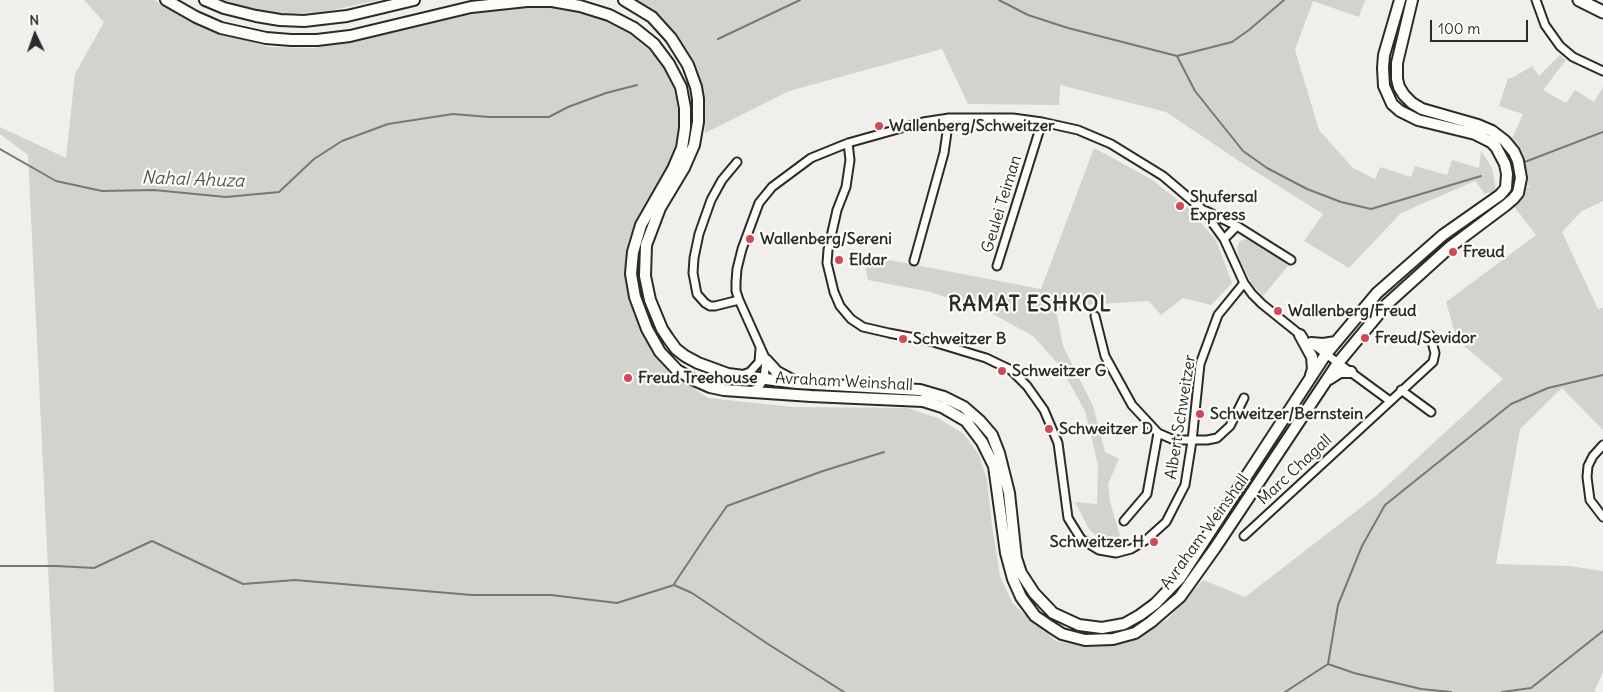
<!DOCTYPE html>
<style>
body{margin:0}
#map{position:relative;width:1603px;height:692px;overflow:hidden;background:#f0efeb;font-family:Delius,sans-serif}
canvas{display:block}
.north{position:absolute;left:10px;top:10px;width:50px;height:50px;-webkit-text-stroke:4px #fdfcf7;paint-order:stroke;rotate:357deg;font-size:14px;font-weight:700;line-height:20px;text-align:center;color:#2b2b2b}
.north::after{content:'';display:block;margin:auto;width:18px;height:22px;background:#2b2b2b;clip-path:polygon(50% 0,100% 100%,50% 72%,0 100%)}
.scale{position:absolute;left:1430px;top:20px;width:98px;height:22px;box-sizing:border-box;border:2px solid #2b2b2b;border-top:0;padding-left:6px;font-size:15px;line-height:18px;white-space:nowrap;color:#2b2b2b;-webkit-text-stroke:4px #fdfcf7;paint-order:stroke}
</style>
<div id="map">
<canvas width="1603" height="692"></canvas>
<div class="north">N</div>
<div class="scale">100 m</div>
</div>
<script>
const ctx = document.querySelector('canvas').getContext('2d');
ctx.lineJoin = 'round';
function fill(path, color) { ctx.fillStyle = color; ctx.fill(path, 'evenodd'); }
const toPath = rows => new Path2D(rows.map(r => 'M' + r).join(''));
function stroke(path, color, width, dash) { ctx.strokeStyle = color; ctx.lineWidth = width; ctx.lineCap = dash ? 'butt' : 'round'; ctx.setLineDash(dash || []); ctx.stroke(path); }
function drawText(font, color, halo, rows, align = 'center') {
  ctx.font = font + ' Delius,sans-serif'; ctx.lineWidth = 4.5; ctx.setLineDash([]); ctx.textBaseline = 'middle'; ctx.strokeStyle = halo; ctx.fillStyle = color; for (const [text, x, y, turn = 0] of rows) {
    ctx.save(); ctx.translate(x, y); ctx.rotate((+turn || 0) * Math.PI / 180); ctx.textAlign = isNaN(turn) ? turn : align; if (halo) ctx.strokeText(text, 0, 0); ctx.fillText(text, 0, 0); ctx.restore();
  }
}
fill(toPath([
 [84,0,155,0,161,5,209,30,269,47,314,48,375,36,430,22,511,6,560,8,602,18,631,31,651,51,670,75,681,109,679,138,666,169,642,209,629,246,625,275,628,294,647,341,669,372,708,398,793,407,907,408,938,418,964,434,979,455,987,480,992,525,1000,576,1013,604,1033,622,1056,641,1090,647,1113,645,1138,637,1169,618,1203,580,1245,597,1376,496,1503,379,1457,340,1446,302,1536,235,1513,205,1524,194,1524,188,1530,187,1530,186,1524,186,1523,174,1530,173,1523,173,1510,143,1523,114,1499,106,1508,78,1512,78,1532,66,1539,76,1560,55,1566,60,1543,90,1566,103,1575,90,1594,102,1603,87,1603,201,1582,211,1562,232,1598,309,1603,308,1603,430,1562,388,1520,429,1496,564,1570,566,1603,571,1603,672,1594,692,54,692,28,155,0,134,0,127,66,158,75,74,104,22],
 [222,0,379,0,324,12,281,14,243,7],
 [636,0,1365,0,1359,17,1313,1,1295,50,1319,130,1353,168,1375,179,1380,167,1411,177,1415,166,1447,175,1452,160,1479,168,1481,151,1492,168,1495,183,1496,192,1493,197,1489,192,1485,194,1475,181,1401,213,1349,268,1304,241,1323,214,1242,163,1166,112,1060,85,1059,105,968,104,942,49,789,91,705,133,704,102,696,66,667,25],
 [1094,148,1151,179,1188,208,1216,240,1232,283,1211,305,1183,298,1161,315,1149,301,1081,305,1056,310,1063,346,1093,406,1105,452,1119,459,1108,484,1110,502,1122,542,1101,540,1089,529,1075,502,1097,504,1098,465,1085,411,1060,366,1033,336,993,314,931,292,868,280,863,255,1041,289],
 [1246,239,1266,246,1288,266,1263,296,1252,284,1239,258,1237,247,1240,241]
]), '#d3d2cf');
stroke(toPath([
 [999,0,1028,15,1068,28,1177,56,1232,42,1249,30,1284,0],
 [718,39,800,0],
 [1177,56,1195,91,1243,151,1267,168,1307,189,1341,202,1371,209,1481,176],
 [0,149,56,181,102,191,154,190,226,197,279,192,314,159,342,141,388,124,453,114,489,117,549,117,568,107,606,93,637,85],
 [1522,163,1603,132],
 [0,566,57,566,94,568,152,541,243,584,295,580,472,595,551,595,617,603,674,585,692,593,768,644,844,692],
 [674,584,706,536,727,506,823,471,884,452],
 [1328,664,1354,673,1421,689,1451,692],
 [1285,692,1328,664,1338,605,1362,546,1385,505,1511,404,1548,388,1603,375],
 [1502,692,1531,688,1603,631]
]), '#777775', 2);
const minor = toPath([
 [1536,0,1545,25,1560,46,1573,57,1603,71],
 [848,143,850,160,846,187,837,210,828,250,827,263,834,292,840,306,851,319,863,327,889,333,930,341,986,358,1011,370,1027,386,1044,410,1058,443,1068,518,1081,539,1099,550,1116,553,1131,549,1146,540,1166,522,1185,485,1192,441,1200,364,1218,315,1244,283],
 [737,162,722,180,711,200,699,234,694,258,693,273,697,294,705,303,710,306,715,306,739,300],
 [1206,211,1237,226],
 [1224,239,1237,226,1291,260],
 [914,261,944,153,949,118],
 [997,266,1042,122],
 [1095,316,1105,356,1132,405,1158,433,1174,440,1207,440,1217,438,1230,426,1244,398],
 [1311,343,1390,401],
 [742,375,750,372,759,362,760,349],
 [1401,390,1431,412],
 [751,391,758,388,764,379,766,360,739,300,736,291,736,282,737,269,742,249,759,203,772,187,811,158,848,143,923,122,949,118,1013,118,1042,122,1078,130,1111,144,1163,176,1203,210,1224,239,1244,283,1252,294,1262,304,1303,337],
 [1603,445,1593,456,1588,466,1587,477,1590,500,1603,517],
 [1124,521,1147,494,1158,433],
 [1244,536,1433,362,1435,353,1430,335]
]);
const secondary = toPath([
 [166,0,196,17,221,28,266,38,291,40,317,40,350,36,471,7,527,1,552,1,580,6,609,15,634,28,654,44,669,64,681,87,685,108,685,128,682,148,673,169,641,225,633,252,632,262,631,274,635,297,647,329,660,352,677,370,694,380,710,387,724,390,811,396,923,401,942,407,966,421,982,442,994,466,1006,553,1013,579,1021,597,1035,616,1051,627,1062,634,1085,640,1113,639,1135,633,1151,622,1180,597,1215,548,1338,363,1387,304,1450,247,1506,205,1513,199,1518,193,1521,178,1518,161,1514,152,1505,141,1492,131,1478,125,1422,109,1412,103,1404,95,1399,87,1397,79,1397,63,1412,0],
 [205,0,224,8,256,16,280,20,304,21,347,16,414,0],
 [624,0,652,17,671,38,688,65,696,87,698,99,698,122,694,145,684,168,660,208,646,245,645,276,650,300,662,329,668,338,676,349,685,356,698,363,728,374,797,383,920,390,944,397,964,407,980,421,992,435,999,453,1009,493,1016,558,1021,573,1034,593,1053,613,1079,625,1102,628,1124,624,1140,615,1155,604,1180,578,1326,354,1336,342,1377,293,1443,235,1500,195,1506,188,1507,174,1505,164,1496,147,1491,142,1475,134,1418,120,1400,111,1392,104,1384,86,1383,68,1384,55,1400,0],
 [1300,335,1312,357,1313,369,1311,375],
 [1311,343,1323,344,1336,342],
 [766,360,777,372,792,380],
 [1329,379,1340,372,1351,372]
]);
const primary = toPath([
 [1579,0,1603,12]
]);
stroke(minor, '#2b2b2b', 11);
stroke(secondary, '#2b2b2b', 14);
stroke(primary, '#2b2b2b', 15);
stroke(minor, '#fdfcf7', 7);
stroke(secondary, '#fdfcf7', 10);
stroke(primary, '#fdfcf7', 11);
for (const [x, y, r, color] of [
 [879,126,5,"#d1495b"],
 [1180,206,5,"#d1495b"],
 [750,239,5,"#d1495b"],
 [1453,252,5,"#d1495b"],
 [839,260,5,"#d1495b"],
 [1278,311,5,"#d1495b"],
 [1365,338,5,"#d1495b"],
 [903,339,5,"#d1495b"],
 [1002,371,5,"#d1495b"],
 [628,378,5,"#d1495b"],
 [1200,414,5,"#d1495b"],
 [1049,429,5,"#d1495b"],
 [1154,542,5,"#d1495b"]
]) { const dot = new Path2D(); dot.arc(x, y, r, 0, 2 * Math.PI); ctx.fillStyle = color; ctx.fill(dot); stroke(dot, '#fdfcf7', 2); }
drawText('bold 16px', '#2b2b2b', '#fdfcf7', [
 ["Wallenberg/Schweitzer",889,126],
 ["Shufersal",1190,197],
 ["Express",1190,215],
 ["Wallenberg/Sereni",760,239],
 ["Freud",1463,252],
 ["Eldar",849,260],
 ["Wallenberg/Freud",1288,311],
 ["Freud/Sevidor",1375,338],
 ["Schweitzer B",913,339],
 ["Schweitzer G",1012,371],
 ["Freud Treehouse",638,378],
 ["Schweitzer/Bernstein",1210,414],
 ["Schweitzer D",1059,429],
 ["Schweitzer H",1144,542,"right"]
], 'left');
drawText('16px', '#2b2b2b', '#fdfcf7', [
 ["Geulei Teiman",1002,204,-73],
 ["Avraham Weinshall",844,382,3],
 ["Albert Schweitzer",1181,417,-81],
 ["Marc Chagall",1295,470,-43],
 ["Avraham Weinshall",1205,532,-54]
]);
drawText('italic 18px', '#575756', '#fdfcf7', [
 ["Nahal Ahuza",193,180,2]
]);
ctx.letterSpacing = '1px';
drawText('bold 21px', '#2b2b2b', '#fdfcf7', [
 ["RAMAT ESHKOL",1030,305]
]);
ctx.letterSpacing = '0px';
</script>
